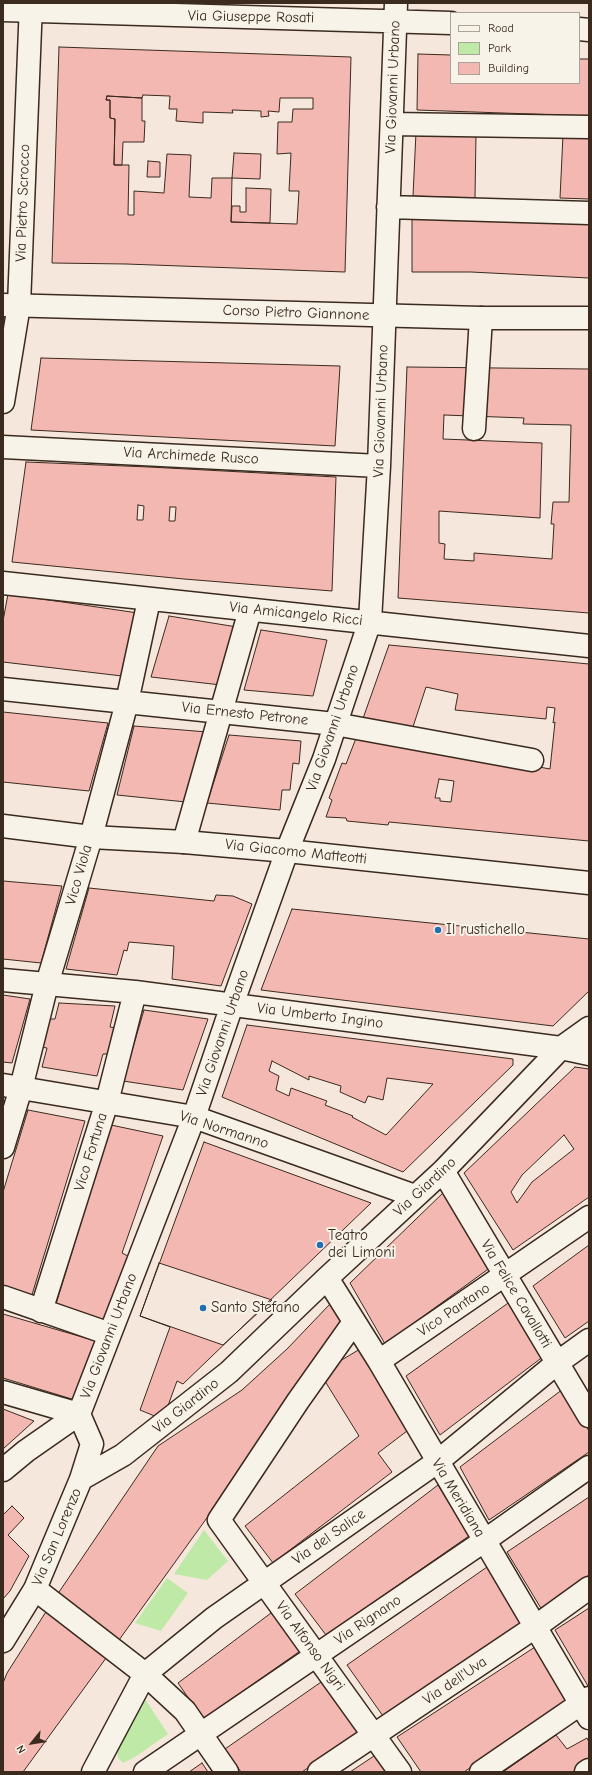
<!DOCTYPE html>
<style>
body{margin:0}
#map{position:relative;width:592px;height:1775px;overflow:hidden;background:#f6e7dd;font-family:"Comic Neue",sans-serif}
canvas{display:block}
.frame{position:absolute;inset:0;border:4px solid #3b2a1e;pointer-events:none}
.legend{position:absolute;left:450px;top:12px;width:130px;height:72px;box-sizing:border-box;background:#f7f3e8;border:1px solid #aca397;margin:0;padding:5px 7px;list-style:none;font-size:12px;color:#3b2a1e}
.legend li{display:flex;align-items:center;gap:8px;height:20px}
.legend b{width:20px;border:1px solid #aca397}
.north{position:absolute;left:12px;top:1723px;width:40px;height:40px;-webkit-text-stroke:3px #f7f3e8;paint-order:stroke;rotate:240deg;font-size:11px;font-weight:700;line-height:16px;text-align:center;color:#3b2a1e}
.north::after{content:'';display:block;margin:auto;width:14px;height:18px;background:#3b2a1e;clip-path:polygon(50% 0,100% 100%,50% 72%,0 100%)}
</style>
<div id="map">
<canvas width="592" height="1775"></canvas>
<div class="frame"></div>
<ul class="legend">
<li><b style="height:5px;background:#f7f3e8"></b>Road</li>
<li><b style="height:11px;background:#bfe9a6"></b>Park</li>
<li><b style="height:11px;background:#f3b8b1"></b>Building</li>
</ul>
<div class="north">N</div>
</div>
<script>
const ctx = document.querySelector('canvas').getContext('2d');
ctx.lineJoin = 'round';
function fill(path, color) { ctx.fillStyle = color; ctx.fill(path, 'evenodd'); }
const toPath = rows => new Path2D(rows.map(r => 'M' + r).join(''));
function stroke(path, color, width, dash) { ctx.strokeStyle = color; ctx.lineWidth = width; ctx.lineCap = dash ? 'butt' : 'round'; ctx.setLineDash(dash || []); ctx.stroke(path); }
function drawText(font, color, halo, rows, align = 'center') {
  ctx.font = font + ' "Comic Neue",sans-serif'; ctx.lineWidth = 4; ctx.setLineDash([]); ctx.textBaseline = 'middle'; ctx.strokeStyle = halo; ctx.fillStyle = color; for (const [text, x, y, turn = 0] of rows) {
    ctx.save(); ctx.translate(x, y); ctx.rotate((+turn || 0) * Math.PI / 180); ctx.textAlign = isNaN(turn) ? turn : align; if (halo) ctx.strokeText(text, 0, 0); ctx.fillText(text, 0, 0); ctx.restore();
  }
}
fill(toPath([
 [204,1530,228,1561,207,1580,174,1574],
 [167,1578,188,1593,161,1631,135,1623],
 [145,1699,168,1734,135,1757,123,1763,118,1758,117,1751]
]), '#bfe9a6');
const building = toPath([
 [59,47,351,57,345,272,126,264,52,263,59,47],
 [143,95,170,96,169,109,177,109,176,121,203,123,203,112,233,113,232,110,261,111,261,117,269,116,268,111,279,112,280,98,313,98,313,109,293,109,292,122,278,122,277,154,291,153,289,191,299,191,297,224,231,222,232,178,212,178,211,198,189,197,191,155,167,154,164,193,134,191,134,215,128,215,129,165,114,165,115,119,110,118,110,100,106,100,107,96,142,98,143,95],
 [418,54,451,55,451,83,579,83,579,59,589,59,589,116,417,110,418,54],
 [107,96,142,98,142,121,145,121,144,142,123,142,122,165,114,165,115,119,110,118,110,100,106,100,107,96],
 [416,132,476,134,475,198,413,196,416,132],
 [563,135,589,136,589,199,560,198,563,135],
 [234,153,261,154,260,179,232,178,234,153],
 [148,161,160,162,160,177,147,177,148,161],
 [246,188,271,189,270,223,231,222,232,206,240,206,240,212,246,212,246,188],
 [412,218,589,223,589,278,471,272,412,272,412,218],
 [41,358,340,366,335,446,31,430,41,358],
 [407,367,589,369,589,613,398,598,407,367],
 [444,415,524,418,523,424,571,425,569,502,553,502,551,524,554,524,552,559,474,553,474,561,444,559,445,544,439,543,439,511,540,518,542,443,443,439,444,415],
 [26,462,149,467,336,477,332,591,184,579,12,562,26,462],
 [138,505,144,506,143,520,137,520,138,505],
 [170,507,176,507,175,521,169,521,170,507],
 [8,594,138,613,122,676,3,662,3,621,8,594],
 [169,616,237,627,221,685,151,677,169,616],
 [261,630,327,640,313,696,244,690,261,630],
 [389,645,589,664,589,841,389,822,388,825,347,821,346,818,326,817,332,800,329,798,342,763,346,764,358,733,550,769,555,722,553,723,555,708,547,707,546,719,455,710,458,694,426,687,410,736,361,724,389,645],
 [439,779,454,781,451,802,440,801,440,798,435,798,439,779],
 [3,712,108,723,89,791,3,782,3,712],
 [134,726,207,732,186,802,117,795,134,726],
 [229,735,301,741,299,764,293,763,290,790,282,790,280,810,207,803,229,735],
 [3,881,62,886,41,963,3,959,3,881],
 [89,888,214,901,216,895,233,896,252,904,221,986,172,979,174,946,129,942,127,951,124,950,117,975,66,969,89,888],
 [292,909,589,939,589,991,553,1026,261,990,292,909],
 [3,995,30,999,12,1063,3,1062,3,995],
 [59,1003,115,1006,110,1027,116,1028,109,1054,103,1054,97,1076,42,1067,47,1048,41,1047,50,1019,55,1019,59,1003],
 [144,1010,208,1019,183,1090,123,1081,144,1010],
 [247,1025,513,1059,513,1065,403,1172,222,1097,247,1025],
 [272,1061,309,1080,309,1076,341,1086,340,1092,365,1103,368,1096,383,1100,387,1078,433,1084,386,1135,352,1117,353,1116,325,1105,327,1101,291,1088,289,1096,276,1090,279,1076,269,1071,272,1061],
 [575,1067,589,1069,589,1197,513,1250,464,1173,575,1067],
 [564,1135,574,1149,532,1182,517,1203,511,1192,522,1175,564,1135],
 [28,1110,85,1121,31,1298,3,1289,3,1192,28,1110],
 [111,1125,163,1136,122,1253,128,1256,104,1320,56,1304,111,1125],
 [204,1142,371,1203,183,1384,177,1381,165,1414,157,1417,140,1410,170,1327,140,1316,204,1142],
 [445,1191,491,1267,385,1344,350,1283,445,1191],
 [589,1245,589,1321,565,1338,533,1286,589,1245],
 [159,1263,272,1300,223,1345,140,1316,159,1263],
 [511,1301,544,1356,440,1435,406,1376,511,1301],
 [330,1304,345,1326,119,1640,57,1595,158,1446,242,1390,287,1349,330,1304],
 [3,1314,96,1341,75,1400,3,1378,3,1314],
 [360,1349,407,1431,378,1453,392,1472,273,1563,245,1526,359,1436,323,1378,340,1361,360,1349],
 [563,1389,589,1431,589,1452,489,1520,460,1467,563,1389],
 [3,1409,34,1421,3,1449,3,1409],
 [438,1485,469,1536,326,1635,295,1594,438,1485],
 [589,1497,589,1575,560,1595,561,1597,542,1610,507,1552,589,1497],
 [12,1506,24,1518,8,1535,29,1556,10,1591,3,1599,3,1515,12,1506],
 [487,1567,521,1623,383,1716,347,1665,487,1567],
 [49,1607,109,1654,23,1772,3,1772,3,1683,7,1673,49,1607],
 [589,1608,589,1685,588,1686,555,1630,589,1608],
 [275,1610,303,1649,203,1719,178,1683,275,1610],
 [535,1647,566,1700,464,1772,421,1772,397,1737,535,1647],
 [324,1680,361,1731,302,1772,241,1772,225,1749,324,1680],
 [556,1735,567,1749,587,1738,589,1742,589,1760,573,1772,503,1772,556,1735],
 [377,1754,390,1772,350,1772,377,1754],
 [202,1763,208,1772,189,1772,202,1763]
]);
fill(building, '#f3b8b1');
stroke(building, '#3b2a1e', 1);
const street = toPath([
 [3,10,451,23],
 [579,29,589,30],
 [392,124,589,127],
 [388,207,589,213],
 [3,402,19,305,31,3],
 [474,429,481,318],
 [3,447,379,466],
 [3,583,589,646],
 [3,689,335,724,532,760],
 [184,842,250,610],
 [3,980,135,992,561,1048,589,1054],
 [3,1085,194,1117,415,1196],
 [3,1147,21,1088,47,984,91,837,127,702,149,600],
 [443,1171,589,1416],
 [327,1278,379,1361,589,1718],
 [3,1297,110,1334],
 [41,1311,107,1102,135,992],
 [354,1322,298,1401,219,1520,400,1772],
 [379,1361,589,1217],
 [3,1392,79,1414],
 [79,1414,194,1117,232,1005,287,851,324,759,370,621,379,466,396,3],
 [79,1414,92,1444,81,1479],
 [3,1470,26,1451,79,1414],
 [35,1589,145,1674,185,1711,227,1772],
 [3,1641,35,1589,81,1479,123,1455,229,1372,327,1278,443,1171,561,1048,589,1028],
 [93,1772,145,1674,214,1618,437,1462,557,1363,589,1340],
 [145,1772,484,1541,589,1467],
 [319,1772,535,1627,589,1588],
 [481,1772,589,1698],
 [586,1772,589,1770]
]);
const secondary = toPath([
 [3,305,481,318,589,318],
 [3,826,91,837,184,842,287,851,589,883]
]);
stroke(street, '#3b2a1e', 25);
stroke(secondary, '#3b2a1e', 25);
stroke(street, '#f7f3e8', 22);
stroke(secondary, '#f7f3e8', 22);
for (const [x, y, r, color] of [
 [438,930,4,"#1f6fb2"],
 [320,1245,4,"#1f6fb2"],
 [203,1308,4,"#1f6fb2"]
]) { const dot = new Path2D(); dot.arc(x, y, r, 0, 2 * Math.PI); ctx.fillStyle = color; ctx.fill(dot); stroke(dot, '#f7f3e8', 1.5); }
drawText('15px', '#3b2a1e', '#f7f3e8', [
 ["Via Giuseppe Rosati",251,17,1],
 ["Via Giovanni Urbano",393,87,-88],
 ["Via Pietro Scrocco",23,203,-88],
 ["Corso Pietro Giannone",296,313,2],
 ["Via Giovanni Urbano",381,411,-88],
 ["Via Archimede Rusco",191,456,3],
 ["Via Amicangelo Ricci",296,614,6],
 ["Via Ernesto Petrone",245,714,6],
 ["Via Giovanni Urbano",333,728,-71],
 ["Via Giacomo Matteotti",296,852,6],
 ["Vico Viola",79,875,-74],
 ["Via Umberto Ingino",320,1016,7],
 ["Via Giovanni Urbano",223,1033,-71],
 ["Via Normanno",224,1130,18],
 ["Vico Fortuna",91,1152,-73],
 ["Via Giardino",425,1187,-43],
 ["Via Felice Cavallotti",516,1294,59],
 ["Vico Pantano",454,1310,-34],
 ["Via Giovanni Urbano",109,1336,-69],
 ["Via Giardino",186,1406,-38],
 ["Via Meridiana",458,1498,59],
 ["Via San Lorenzo",57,1537,-67],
 ["Via del Salice",329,1537,-35],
 ["Via Rignano",368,1620,-34],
 ["Via Alfonso Nigri",310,1646,54],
 ["Via dell'Uva",455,1681,-34]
]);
drawText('15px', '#3b2a1e', '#f7f3e8', [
 ["Il rustichello",446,930],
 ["Teatro",328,1236],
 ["dei Limoni",328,1253],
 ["Santo Stefano",211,1308]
], 'left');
</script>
